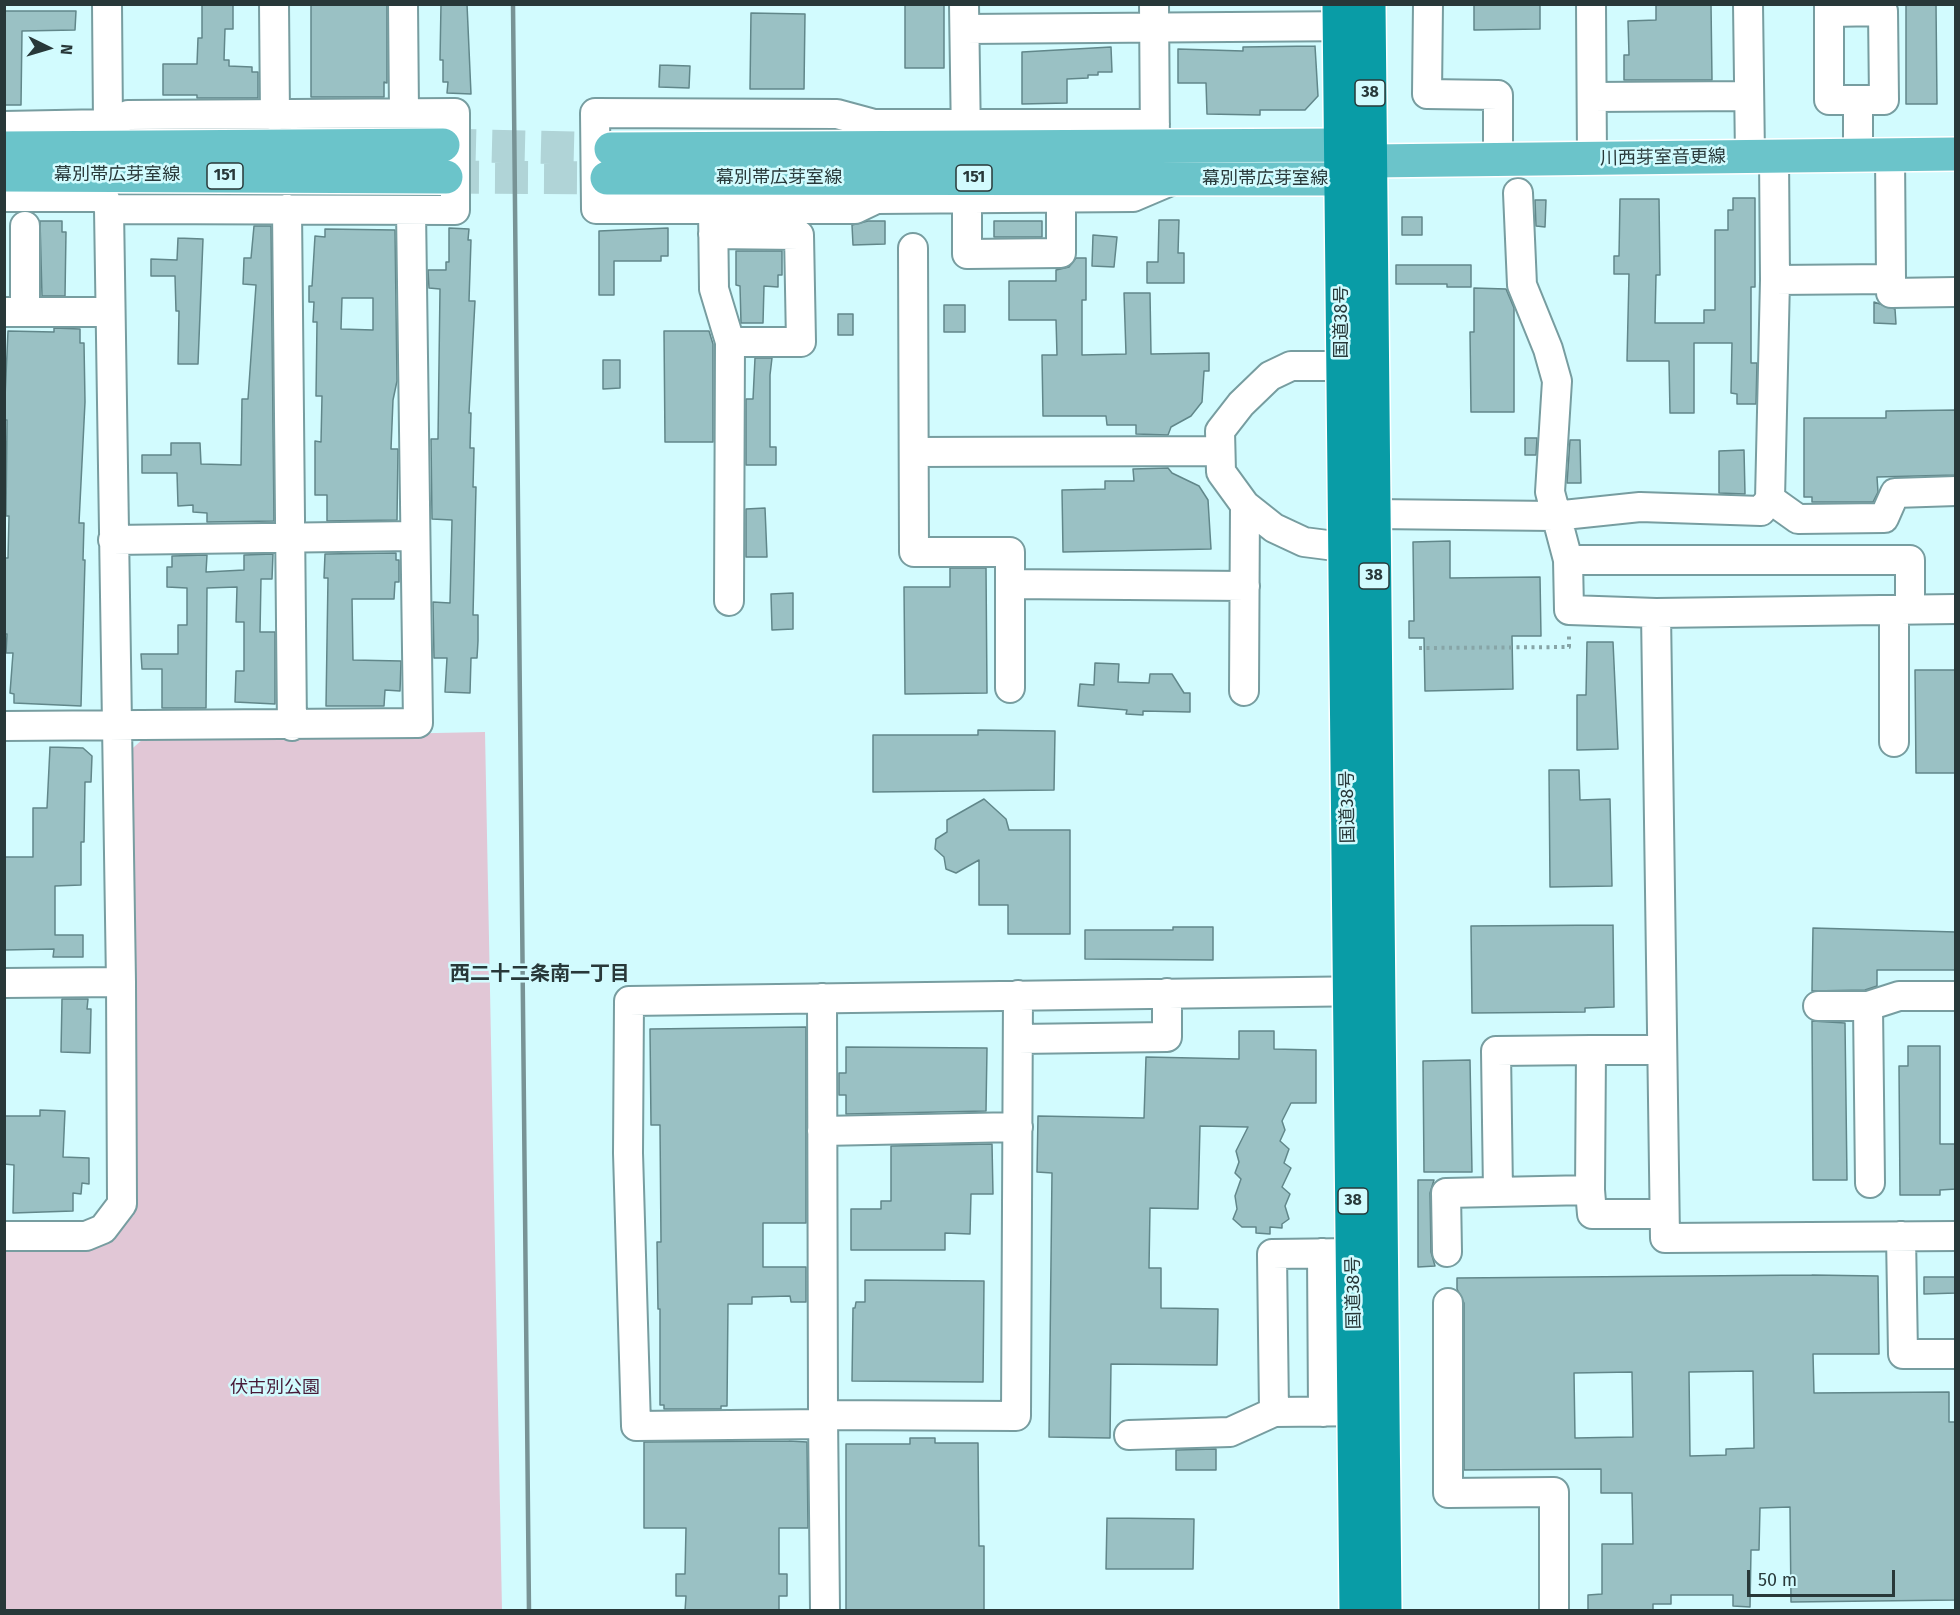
<!DOCTYPE html>
<meta charset="utf-8">
<style>
body{margin:0}
#map{position:relative;width:1960px;height:1615px;overflow:hidden;background:#d2fbfe;font-family:"Fira Sans",sans-serif}
canvas{display:block}
.frame{position:absolute;inset:0;border:6px solid #283839;pointer-events:none}
.north{position:absolute;left:18px;top:18px;width:60px;height:60px;-webkit-text-stroke:4px #d2fbfe;paint-order:stroke;rotate:95deg;font-size:16px;font-weight:700;line-height:24px;text-align:center;color:#283839}
.north::after{content:'';display:block;margin:auto;width:21px;height:27px;background:#283839;clip-path:polygon(50% 0,100% 100%,50% 72%,0 100%)}
.scale{position:absolute;left:1747px;top:1570px;width:148px;height:27px;box-sizing:border-box;border:3px solid #283839;border-top:0;padding-left:8px;font-size:18px;line-height:21px;white-space:nowrap;color:#283839;-webkit-text-stroke:4px #d2fbfe;paint-order:stroke}
</style>
<div id="map">
<canvas width="1960" height="1615"></canvas>
<div class="frame"></div>
<div class="north">N</div>
<div class="scale">50 m</div>
</div>
<script>
const ctx = document.querySelector('canvas').getContext('2d');
ctx.lineJoin = 'round';
function fill(path, color) { ctx.fillStyle = color; ctx.fill(path, 'evenodd'); }
const toPath = rows => new Path2D(rows.map(r => 'M' + r).join(''));
function stroke(path, color, width, dash) { ctx.strokeStyle = color; ctx.lineWidth = width; ctx.lineCap = dash ? 'butt' : 'round'; ctx.setLineDash(dash || []); ctx.stroke(path); }
function drawText(font, color, halo, rows, align = 'center') {
  ctx.font = font + ' "Fira Sans","Noto Sans JP",sans-serif'; ctx.lineWidth = 5; ctx.setLineDash([]); ctx.textBaseline = 'middle'; ctx.strokeStyle = halo; ctx.fillStyle = color; for (const [text, x, y, turn = 0] of rows) {
    ctx.save(); ctx.translate(x, y); ctx.rotate((+turn || 0) * Math.PI / 180); ctx.textAlign = isNaN(turn) ? turn : align; if (halo) ctx.strokeText(text, 0, 0); ctx.fillText(text, 0, 0); ctx.restore();
  }
}
fill(toPath([
 [485,732,502,1610,5,1610,4,1246,103,1245,134,1215,125,755,143,739]
]), '#e1c7d6');
const building = toPath([
 [202,4,233,4,233,29,225,29,224,60,229,60,229,66,252,67,252,72,258,72,258,98,197,98,197,95,163,95,163,64,197,64,198,38,202,38,202,4],
 [311,4,387,4,387,83,384,82,384,97,311,97,311,4],
 [441,4,467,4,471,94,447,93,448,82,443,82,443,60,440,60,441,4],
 [905,4,944,4,944,68,905,68,905,4],
 [1474,4,1540,4,1540,29,1474,30,1474,4],
 [1656,4,1711,4,1712,80,1624,80,1624,55,1629,55,1628,21,1656,20,1656,4],
 [1906,4,1936,4,1937,104,1906,104,1906,4],
 [4,11,76,11,75,30,22,31,21,105,4,105,4,11],
 [751,13,805,14,804,89,750,89,751,13],
 [1315,46,1318,96,1305,110,1260,110,1260,115,1207,114,1206,83,1178,83,1178,49,1243,51,1243,47,1315,46],
 [1111,47,1112,72,1098,72,1098,75,1088,75,1088,78,1067,79,1067,103,1022,104,1022,52,1111,47],
 [660,65,690,66,689,88,659,87,660,65],
 [1733,198,1755,198,1755,287,1751,287,1751,363,1757,363,1756,404,1737,404,1737,394,1731,393,1732,343,1694,343,1694,413,1670,413,1669,361,1627,361,1629,274,1614,274,1614,256,1619,256,1620,199,1659,199,1660,275,1656,275,1655,323,1704,323,1704,310,1715,310,1715,230,1728,230,1728,210,1733,210,1733,198],
 [1535,200,1546,200,1545,227,1536,226,1535,200],
 [1402,217,1422,217,1422,235,1402,235,1402,217],
 [1159,220,1179,220,1178,253,1184,253,1184,283,1147,283,1147,262,1158,262,1159,220],
 [40,221,62,221,62,232,66,232,65,296,42,296,40,221],
 [868,221,885,221,885,244,853,245,852,225,868,221],
 [994,221,1042,221,1042,237,994,237,994,221],
 [254,226,271,226,274,521,207,522,207,513,193,512,193,505,178,506,177,473,142,473,142,455,171,455,171,443,200,443,201,464,241,465,242,399,248,399,256,285,243,284,244,258,251,258,254,226],
 [449,228,469,229,468,240,471,240,469,301,475,301,469,413,471,413,470,448,474,448,473,487,476,487,473,615,478,615,478,641,477,658,471,658,470,693,445,692,447,658,434,658,433,602,450,603,452,520,432,519,431,439,438,439,440,289,429,288,428,270,446,270,446,262,449,262,449,228],
 [668,228,668,256,661,256,661,261,614,261,614,295,599,295,599,231,668,228],
 [325,229,395,230,397,381,393,400,391,449,398,449,397,520,327,521,327,495,315,495,315,441,321,442,322,396,316,396,317,322,313,322,314,302,309,302,309,286,312,286,315,236,325,237,325,229],
 [342,298,373,298,373,330,341,329,342,298],
 [1093,235,1117,237,1114,267,1092,266,1093,235],
 [178,238,203,239,198,364,178,364,179,311,176,311,175,276,151,276,151,259,177,260,178,238],
 [736,251,782,251,782,275,778,275,778,287,764,286,763,323,741,323,740,286,736,285,736,251],
 [1076,258,1086,258,1086,300,1082,300,1082,355,1126,354,1124,293,1150,293,1151,354,1209,353,1209,371,1204,371,1202,402,1191,416,1171,427,1168,435,1136,434,1136,425,1107,425,1106,416,1043,416,1042,355,1057,355,1056,320,1009,320,1009,281,1056,281,1056,270,1069,267,1076,258],
 [1396,265,1471,265,1471,287,1447,287,1447,284,1396,284,1396,265],
 [1474,288,1506,289,1514,308,1514,412,1471,412,1470,332,1474,332,1474,288],
 [1874,302,1895,309,1896,324,1874,323,1874,302],
 [944,305,965,305,965,332,944,332,944,305],
 [838,314,853,314,853,335,838,335,838,314],
 [54,328,80,329,80,343,84,343,85,402,79,523,84,523,83,560,85,560,81,706,14,703,14,694,10,693,13,653,6,653,7,634,4,634,4,558,8,558,9,516,6,516,7,420,4,420,8,331,54,332,54,328],
 [664,331,709,331,713,344,713,442,665,442,664,331],
 [755,358,772,358,770,375,770,447,776,447,776,465,746,465,746,399,753,399,755,358],
 [603,360,620,360,620,388,603,389,603,360],
 [1956,410,1956,475,1877,477,1878,492,1873,502,1812,502,1812,497,1804,497,1804,418,1886,418,1886,411,1956,410],
 [1525,438,1537,438,1536,455,1525,455,1525,438],
 [1570,440,1580,440,1581,483,1567,483,1570,440],
 [1744,450,1745,494,1719,493,1719,451,1744,450],
 [1168,468,1172,473,1199,486,1208,500,1211,549,1063,552,1062,490,1105,489,1105,481,1134,481,1133,469,1168,468],
 [765,508,767,557,746,557,746,509,765,508],
 [1450,541,1450,578,1540,577,1541,636,1512,636,1513,689,1425,691,1424,638,1409,638,1409,621,1414,621,1413,542,1450,541],
 [396,553,396,560,399,560,399,582,395,582,394,599,352,599,353,660,401,661,400,691,385,690,384,706,326,706,328,578,324,578,325,554,396,553],
 [273,554,272,579,261,579,260,632,275,632,275,704,235,702,236,671,244,671,244,622,236,622,237,587,207,588,206,708,162,708,162,669,142,669,141,654,178,654,178,625,187,625,187,588,167,587,167,567,172,567,172,556,207,555,206,572,244,570,244,555,273,554],
 [950,568,986,568,987,693,905,694,904,587,950,587,950,568],
 [793,593,793,629,772,630,771,594,793,593],
 [1587,642,1613,642,1618,749,1577,750,1577,695,1586,695,1587,642],
 [1095,663,1119,664,1118,682,1149,683,1150,674,1172,674,1184,693,1190,693,1190,712,1143,711,1143,715,1126,714,1127,710,1078,706,1080,684,1094,685,1095,663],
 [1915,670,1956,670,1956,773,1916,773,1915,670],
 [978,730,1055,731,1054,790,873,792,873,735,978,735,978,730],
 [50,747,83,748,92,756,91,782,85,782,84,842,81,842,81,885,55,886,55,935,83,935,83,957,53,957,54,949,4,950,5,857,33,857,33,808,47,808,50,747],
 [1549,770,1579,770,1580,800,1610,799,1612,886,1550,887,1549,770],
 [984,799,1006,819,1009,830,1070,830,1070,934,1008,934,1008,905,979,905,979,860,956,873,946,869,944,857,935,849,936,839,947,832,947,820,984,799],
 [1613,925,1614,1007,1585,1008,1585,1012,1472,1013,1471,926,1613,925],
 [1173,927,1213,927,1213,960,1085,959,1085,930,1173,930,1173,927],
 [1813,928,1956,932,1956,970,1877,970,1877,986,1865,990,1812,991,1813,928],
 [62,999,88,999,87,1009,91,1009,90,1053,61,1052,62,999],
 [1812,1021,1845,1023,1847,1180,1813,1180,1812,1021],
 [806,1027,806,1223,763,1223,763,1267,806,1267,806,1302,791,1302,790,1296,752,1297,752,1304,728,1304,727,1406,721,1406,721,1409,664,1409,664,1405,660,1405,660,1309,658,1309,657,1242,661,1242,660,1125,651,1125,650,1029,806,1027],
 [1239,1031,1274,1031,1274,1049,1316,1050,1316,1103,1291,1103,1282,1121,1285,1130,1280,1141,1289,1149,1284,1163,1291,1168,1282,1187,1290,1194,1285,1206,1289,1219,1282,1224,1282,1228,1270,1227,1270,1234,1256,1233,1256,1227,1242,1227,1233,1219,1237,1209,1235,1196,1241,1179,1235,1173,1239,1162,1236,1151,1248,1127,1200,1126,1198,1209,1150,1208,1149,1268,1161,1268,1161,1308,1218,1309,1217,1365,1111,1364,1110,1438,1049,1437,1052,1173,1037,1172,1038,1116,1144,1118,1146,1057,1239,1059,1239,1031],
 [1908,1046,1940,1046,1940,1144,1956,1144,1956,1189,1940,1190,1940,1195,1900,1195,1899,1066,1908,1066,1908,1046],
 [846,1047,987,1048,986,1111,846,1114,846,1095,839,1095,839,1073,846,1073,846,1047],
 [1470,1060,1472,1172,1424,1172,1423,1061,1470,1060],
 [40,1110,65,1111,63,1157,89,1158,89,1184,82,1183,81,1194,73,1193,73,1211,13,1213,14,1165,4,1164,4,1116,40,1116,40,1110],
 [992,1144,993,1194,971,1194,970,1234,945,1233,945,1250,851,1250,851,1209,881,1209,881,1201,891,1201,891,1146,992,1144],
 [1418,1180,1434,1180,1430,1193,1431,1252,1435,1266,1418,1267,1418,1180],
 [1812,1275,1878,1276,1879,1354,1813,1354,1814,1393,1949,1392,1949,1422,1956,1422,1956,1600,1791,1602,1790,1507,1760,1508,1759,1550,1751,1550,1750,1607,1733,1606,1733,1595,1671,1595,1671,1604,1653,1604,1653,1611,1588,1611,1588,1595,1602,1594,1602,1544,1633,1544,1632,1493,1601,1493,1601,1469,1464,1470,1464,1303,1457,1289,1457,1278,1812,1275],
 [1753,1371,1754,1448,1726,1449,1726,1455,1690,1456,1689,1372,1753,1371],
 [1632,1372,1633,1437,1575,1438,1574,1373,1632,1372],
 [1924,1277,1956,1277,1956,1293,1924,1294,1924,1277],
 [865,1280,984,1281,983,1382,852,1381,853,1308,855,1308,856,1302,865,1302,865,1280],
 [910,1438,935,1438,935,1443,978,1443,979,1546,984,1546,984,1611,846,1611,846,1444,910,1444,910,1438],
 [789,1441,807,1442,808,1528,779,1528,779,1574,787,1574,787,1596,779,1596,779,1611,685,1611,686,1596,676,1596,676,1574,685,1574,686,1528,644,1528,644,1442,789,1441],
 [1216,1449,1216,1470,1176,1470,1176,1450,1216,1449],
 [1107,1518,1194,1519,1193,1569,1106,1569,1107,1518]
]);
fill(building, '#9ac1c4');
stroke(building, '#61878a', 1.5);
stroke(toPath([
 [443,145,611,149],
 [446,177,607,178]
]), '#b0d4d7', 33, [33, 16]);
const minor = toPath([
 [107,4,108,124],
 [274,4,275,116],
 [403,4,404,112],
 [964,4,966,140],
 [1154,4,1155,143],
 [1428,4,1427,94,1498,95,1498,159],
 [1591,4,1592,158],
 [1748,4,1750,157],
 [1829,4,1829,100,1858,100,1858,155],
 [1829,12,1883,11,1884,100,1858,100],
 [965,29,1362,26],
 [1592,97,1749,96],
 [1155,124,874,124,837,114,595,113,596,209,855,209,876,199,1133,197,1173,180],
 [4,126,108,124,128,115,455,113,455,210,109,209,104,197,4,197],
 [1518,193,1522,285,1548,349,1557,381,1550,492,1568,560,1569,610,1656,613],
 [967,198,967,254,1061,253,1061,197],
 [287,209,292,726],
 [713,209,714,289,730,342,729,601],
 [713,234,799,235,801,342,730,342],
 [913,248,914,552,1010,552,1010,688],
 [1891,279,1891,293,1956,292],
 [1775,280,1891,279,1890,155],
 [4,312,109,312],
 [25,312,25,226],
 [1343,366,1291,366,1270,376,1241,404,1220,431,1221,472,1245,505,1274,528,1304,542,1343,547],
 [914,452,1220,451],
 [1770,499,1798,519,1884,518,1895,493,1956,491],
 [1374,514,1554,516,1640,507,1761,511,1770,499,1775,280,1774,156],
 [113,540,414,536],
 [1568,560,1910,560,1910,609],
 [1010,584,1245,586],
 [1956,609,1656,613,1665,1238,1956,1236],
 [1894,610,1894,742],
 [1244,691,1245,505],
 [4,726,418,723,411,210],
 [4,983,121,982],
 [822,998,823,1415,1016,1416,1018,995],
 [1818,1006,1868,1006],
 [1018,1039,1167,1037,1167,993],
 [1662,1050,1591,1050,1590,1190,1592,1214,1664,1214],
 [822,1131,1018,1127],
 [1870,1183,1868,1006,1899,996,1956,996],
 [1498,1192,1496,1051,1591,1050],
 [4,1236,86,1236,103,1229,122,1204,121,982,109,209],
 [1901,1236,1903,1354,1956,1354],
 [1447,1252,1446,1193,1590,1190],
 [1322,1253,1323,1412],
 [1353,1253,1272,1254,1274,1412,1375,1411],
 [1448,1303,1448,1493,1554,1492,1554,1610],
 [823,1415,825,1610],
 [823,1424,636,1426,628,1153,629,1001,1373,991],
 [1129,1435,1230,1432,1274,1412]
]);
const major = toPath([
 [4,148,443,145],
 [611,149,1340,145,1370,161,1956,154],
 [4,175,446,177],
 [607,178,1341,179,1364,165]
]);
const highway = toPath([
 [1339,4,1356,1610],
 [1369,4,1385,1610]
]);
stroke(minor, '#779da0', 32);
stroke(major, '#fff', 36);
stroke(highway, '#fff', 36);
stroke(toPath([
 [1419,648,1569,647,1569,632]
]), '#87a5a7', 4, [3, 4.5]);
stroke(minor, '#fff', 28);
stroke(major, '#6bc4ca', 33);
stroke(highway, '#099ca6', 33);
stroke(toPath([
 [513,4,529,1610]
]), '#789395', 4.5);
for (const [x, y, w] of [
 [1370,93,30],
 [225,176,36],
 [974,178,36],
 [1374,576,30],
 [1353,1201,30]
]) { const box = new Path2D(); box.roundRect(x - w / 2, y - 13, w, 26, 4.5); ctx.fillStyle = '#d2fbfe'; ctx.fill(box); stroke(box, '#283839', 1.5); }
drawText('bold 16px', '#283839', null, [
 ["38",1370,93],
 ["151",225,176],
 ["151",974,178],
 ["38",1374,576],
 ["38",1353,1201]
]);
drawText('18px', '#283839', '#d2fbfe', [
 ["川西芽室音更線",1663,158,-1],
 ["幕別帯広芽室線",117,175],
 ["幕別帯広芽室線",779,178],
 ["幕別帯広芽室線",1265,179],
 ["国道38号",1342,322,-90],
 ["国道38号",1348,807,-91],
 ["国道38号",1354,1293,-91]
]);
drawText('18px', '#471a37', '#d2fbfe', [
 ["伏古別公園",275,1388]
]);
drawText('bold 20px', '#283839', '#d2fbfe', [
 ["西二十二条南一丁目",540,974]
]);
</script>
